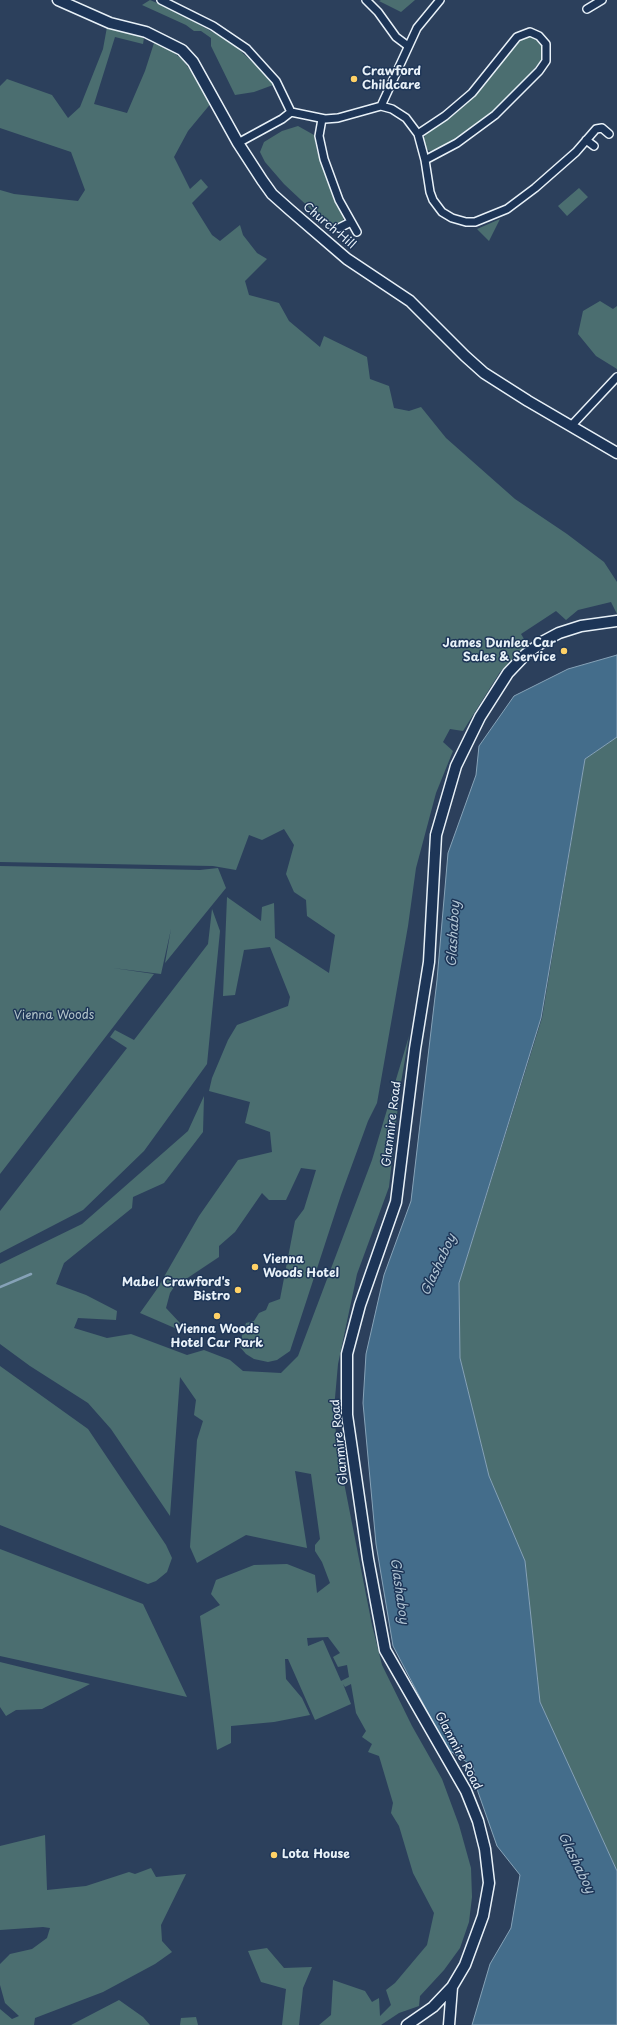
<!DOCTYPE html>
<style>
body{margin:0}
canvas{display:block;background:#2c405c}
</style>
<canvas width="617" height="2025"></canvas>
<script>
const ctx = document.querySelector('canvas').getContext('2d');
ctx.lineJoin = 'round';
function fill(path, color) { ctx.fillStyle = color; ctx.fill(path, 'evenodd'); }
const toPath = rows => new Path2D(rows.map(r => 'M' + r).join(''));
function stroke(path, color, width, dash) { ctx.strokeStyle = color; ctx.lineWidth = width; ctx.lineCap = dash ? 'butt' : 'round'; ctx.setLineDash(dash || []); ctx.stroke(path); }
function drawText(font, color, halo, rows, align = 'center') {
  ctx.font = font + ' "Playpen Sans",sans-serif'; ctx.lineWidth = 3; ctx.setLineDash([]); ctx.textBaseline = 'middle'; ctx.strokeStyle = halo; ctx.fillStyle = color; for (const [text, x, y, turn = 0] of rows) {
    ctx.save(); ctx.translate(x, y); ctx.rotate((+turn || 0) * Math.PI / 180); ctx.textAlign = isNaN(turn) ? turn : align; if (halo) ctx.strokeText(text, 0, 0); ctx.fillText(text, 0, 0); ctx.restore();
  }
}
fill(toPath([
 [150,0,173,10,232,43,265,74,273,85,254,92,235,95,211,46,211,38,201,31,194,31,186,25,142,5],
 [381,0,415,0,401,12,379,1],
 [107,27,144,38,143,44,115,37,94,104,127,113,145,71,154,43,168,48,183,60,212,102,188,131,174,157,190,189,201,179,208,187,192,203,212,235,220,241,240,225,243,235,257,253,267,259,245,281,249,295,279,303,289,321,320,347,324,336,367,357,370,379,389,386,394,408,409,411,421,407,446,438,515,499,567,534,604,562,617,582,617,614,611,602,578,610,566,620,556,611,521,634,527,644,500,672,463,731,450,729,443,742,453,751,436,793,416,868,408,926,377,1103,368,1121,341,1195,290,1351,277,1360,268,1362,254,1359,246,1354,240,1347,242,1336,246,1323,254,1321,259,1313,266,1310,269,1303,280,1299,295,1221,304,1209,316,1170,301,1168,286,1200,269,1200,262,1193,235,1232,219,1246,219,1257,174,1287,170,1293,166,1308,180,1323,177,1329,140,1313,157,1289,199,1216,238,1160,272,1152,270,1132,245,1123,250,1102,209,1091,212,1078,228,1040,237,1025,288,1006,290,997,270,947,244,950,235,995,223,996,227,897,261,921,262,907,274,903,275,938,329,973,335,935,307,916,306,900,294,892,286,874,294,845,284,829,262,840,249,835,236,870,213,866,0,862,0,190,14,194,78,201,85,190,71,152,0,128,0,86,7,79,52,95,68,118,80,107,103,49],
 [532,36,544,47,543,58,522,84,504,103,458,138,435,150,430,151,426,149,423,139,426,134,456,112,479,91,518,42,526,37],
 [298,126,314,135,317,151,334,200,344,218,341,224,333,230,284,184,265,162,260,152,264,142,282,131],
 [579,188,588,197,567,216,558,206],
 [500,219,489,241,477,229],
 [600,301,613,309,617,306,617,369,596,356,578,334,583,311],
 [617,737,617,1871,540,1702,525,1561,489,1476,460,1358,459,1283,542,1018,585,759],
 [0,866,200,870,218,868,226,888,165,963,171,929,161,974,113,968,154,974,0,1174],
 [212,909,220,931,207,1064,144,1151,83,1210,0,1253,0,1211,127,1048,110,1037,115,1030,134,1040,208,944],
 [409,1036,400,1088,389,1187,357,1274,338,1364,334,1409,337,1447,372,1625,382,1665,412,1726,442,1779,459,1825,471,1868,472,1897,469,1922,460,1948,444,1970,420,1996,419,2006,399,2013,381,2025,319,2025,331,2015,333,1980,365,1991,372,2002,379,1998,380,2016,391,2005,386,1990,395,1983,427,1945,434,1913,413,1873,399,1826,391,1813,393,1803,379,1756,368,1752,372,1744,362,1737,366,1731,356,1713,351,1684,345,1687,343,1684,351,1704,315,1720,288,1659,285,1659,286,1679,302,1698,310,1715,274,1722,231,1726,231,1743,217,1750,200,1616,220,1605,211,1594,216,1580,254,1565,287,1564,315,1575,317,1593,330,1583,322,1562,315,1551,315,1545,320,1539,311,1474,295,1471,307,1548,246,1535,197,1563,190,1547,197,1440,203,1421,194,1415,196,1400,180,1377,170,1516,111,1429,88,1403,30,1366,0,1344,0,1264,82,1224,188,1131,204,1096,203,1132,164,1183,133,1197,132,1208,64,1263,56,1284,86,1295,117,1311,116,1320,78,1318,74,1328,107,1338,131,1334,187,1355,204,1350,230,1360,243,1371,281,1373,298,1356,372,1160],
 [328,1637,340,1653,333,1657,338,1667,347,1665,349,1677,341,1681,323,1640,308,1646,307,1638],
 [0,1366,88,1429,166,1545,172,1558,167,1572,156,1581,148,1584,0,1525],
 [0,1549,143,1604,187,1697,0,1656],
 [0,1662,90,1684,42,1709,16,1710,6,1716,0,1707],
 [45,1835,47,1890,86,1886,129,1872,135,1874,151,1868,156,1877,186,1874,161,1925,162,1941,172,1952,155,1964,103,1992,35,2018,34,2025,0,2025,0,2009,12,2019,19,2016,5,2003,0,1985,0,1964,10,1954,32,1949,47,1938,50,1928,43,1927,0,1930,0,1846],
 [267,1948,284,1968,312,1967,303,1988,299,2025,282,2025,286,1989,261,1982,248,1951],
 [119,2000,143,2017,150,2025,71,2025],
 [196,2017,198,2025,180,2025,181,2018]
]), '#4b6e70');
const water = toPath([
 [617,655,617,737,585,759,541,1018,459,1283,460,1358,489,1476,525,1561,540,1702,617,1871,617,2025,472,2025,490,1964,511,1928,520,1875,497,1846,478,1792,473,1766,447,1749,393,1646,376,1544,363,1403,366,1354,384,1275,411,1201,437,980,448,853,476,775,479,746,514,696,568,669,617,655]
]);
fill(water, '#446d8b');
stroke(water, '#86a2b7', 1);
stroke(toPath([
 [0,1287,31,1274]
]), '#86a2b7', 2.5);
const street = toPath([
 [161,0,213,26,247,49,276,81,291,112],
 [366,0,378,12,396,37,408,46],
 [587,9,602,0],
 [381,106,417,28,440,0],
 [322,119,319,136,324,159,339,200,357,232],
 [418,134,445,116,472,93,517,37,530,32,539,36,546,44,546,61,539,71,495,115,457,143,425,160],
 [586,140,594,146],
 [238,143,282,119,291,112,325,119,338,118,381,106,392,109,406,118,418,134,425,160,430,192,433,200,442,212,452,218,466,222,475,222,507,209,535,188,576,152,596,129,602,128,609,134],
 [339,228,351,222],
 [572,425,617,377]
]);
const secondary = toPath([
 [58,0,110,23,146,32,182,50,193,62,238,143,262,180,272,194,290,210,347,259,410,301,465,356,484,373,528,401,617,453],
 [407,2025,433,2007,452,1987,465,1965,483,1916,489,1883,485,1849,478,1821,466,1791,385,1650,368,1559,347,1415,347,1354,360,1305,396,1202,415,1049,429,962,436,835,456,766,480,717,508,673,526,654,544,641,559,633,581,626,617,621],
 [449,2025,452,1987]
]);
stroke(street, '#e8f1f8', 10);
stroke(secondary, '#e8f1f8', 13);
stroke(street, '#1d3557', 7);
stroke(secondary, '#1d3557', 10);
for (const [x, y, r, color] of [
 [354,79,4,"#ffd166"],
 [564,651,4,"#ffd166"],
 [255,1267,4,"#ffd166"],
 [238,1290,4,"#ffd166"],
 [217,1316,4,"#ffd166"],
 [274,1855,4,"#ffd166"]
]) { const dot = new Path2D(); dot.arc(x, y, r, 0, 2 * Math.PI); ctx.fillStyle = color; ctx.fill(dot); stroke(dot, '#1d3557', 1.5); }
drawText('bold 12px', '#e8f1f8', '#1d3557', [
 ["Crawford",362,72],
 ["Childcare",362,86],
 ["James Dunlea Car",556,644,"right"],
 ["Sales & Service",556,658,"right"],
 ["Vienna",263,1260],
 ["Woods Hotel",263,1274],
 ["Mabel Crawford's",230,1283,"right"],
 ["Bistro",230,1297,"right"],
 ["Vienna Woods",217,1330,"center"],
 ["Hotel Car Park",217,1344,"center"],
 ["Lota House",282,1855]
], 'left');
drawText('12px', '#e8f1f8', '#1d3557', [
 ["Church Hill",329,226,40],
 ["Glanmire Road",392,1124,-83],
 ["Glanmire Road",340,1442,-96],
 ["Glanmire Road",458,1751,62]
]);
drawText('12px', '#b1c3c8', '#1d3557', [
 ["Vienna Woods",54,1016]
]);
drawText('italic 13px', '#afc3d2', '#1d3557', [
 ["Glashaboy",454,934,-87],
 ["Glashaboy",439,1265,-65],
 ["Glashaboy",399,1591,82],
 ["Glashaboy",576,1863,64]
]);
</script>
